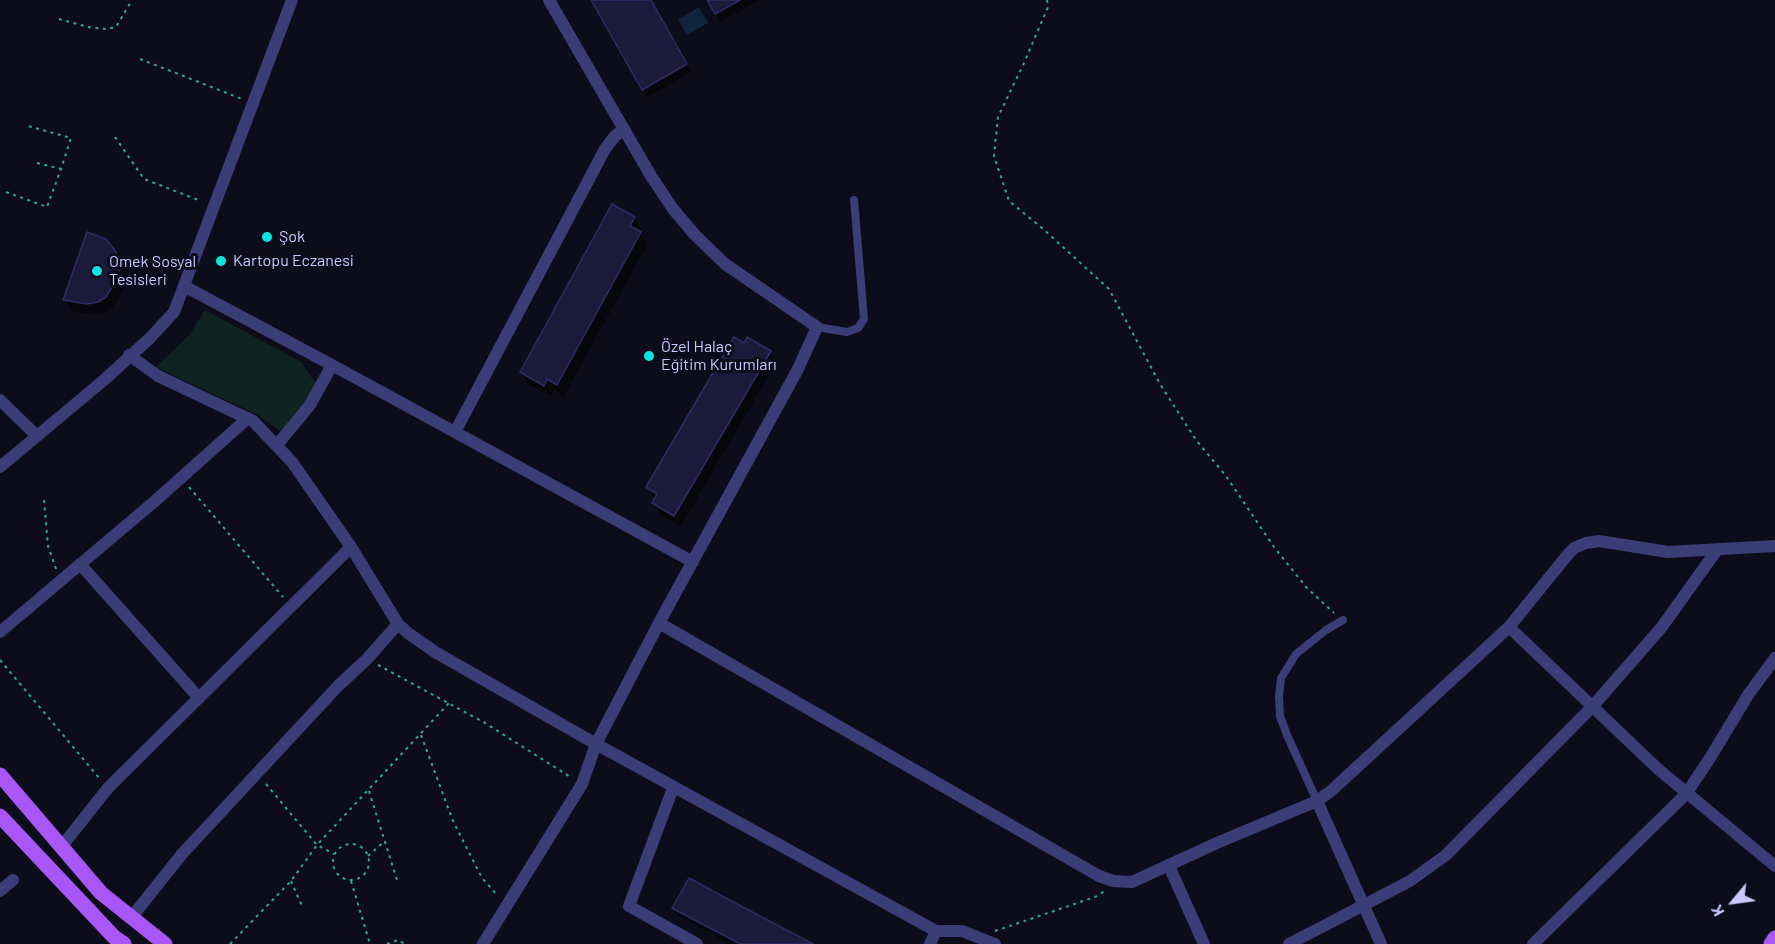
<!DOCTYPE html>
<meta charset="utf-8">
<style>
body{margin:0}
#map{position:relative;width:1775px;height:944px;overflow:hidden;background:#0d0c1a;font-family:Barlow,sans-serif}
canvas{display:block}
.north{position:absolute;left:1703px;top:872px;width:60px;height:60px;-webkit-text-stroke:4px #0d0c1a;paint-order:stroke;rotate:241deg;font-size:16px;font-weight:700;line-height:24px;text-align:center;color:#c9c8fc}
.north::after{content:'';display:block;margin:auto;width:21px;height:27px;background:#c9c8fc;clip-path:polygon(50% 0,100% 100%,50% 72%,0 100%)}
</style>
<div id="map">
<canvas width="1775" height="944"></canvas>
<div class="north">K</div>
</div>
<script>
const ctx = document.querySelector('canvas').getContext('2d');
ctx.lineJoin = 'round';
function fill(path, color) { ctx.fillStyle = color; ctx.fill(path, 'evenodd'); }
const toPath = rows => new Path2D(rows.map(r => 'M' + r).join(''));
function stroke(path, color, width, dash) { ctx.strokeStyle = color; ctx.lineWidth = width; ctx.lineCap = dash ? 'butt' : 'round'; ctx.setLineDash(dash || []); ctx.stroke(path); }
function drawText(font, color, halo, rows, align = 'center') {
  ctx.font = font + ' Barlow,sans-serif'; ctx.lineWidth = 6; ctx.setLineDash([]); ctx.textBaseline = 'middle'; ctx.strokeStyle = halo; ctx.fillStyle = color; for (const [text, x, y, turn = 0] of rows) {
    ctx.save(); ctx.translate(x, y); ctx.rotate((+turn || 0) * Math.PI / 180); ctx.textAlign = isNaN(turn) ? turn : align; if (halo) ctx.strokeText(text, 0, 0); ctx.fillText(text, 0, 0); ctx.restore();
  }
}
fill(toPath([
 [205,310,301,362,316,384,306,406,281,432,258,415,156,367,190,334]
]), '#0f2421');
fill(toPath([
 [699,7,708,23,687,35,678,20]
]), '#0e253c');
fill(toPath([
 [592,0,649,0,691,72,648,97],
 [709,0,759,0,721,22],
 [634,218,641,229,639,232,647,245,564,396,554,390,551,396,528,384,522,372],
 [115,253,122,265,127,280,122,293,112,308,104,313,95,315,71,311,65,300],
 [744,345,770,352,776,363,681,526,660,514,653,503,655,500,647,487],
 [674,908,810,944,730,944,679,916]
]), '#0007');
const building = toPath([
 [591,0,651,0,687,64,642,90,591,0],
 [707,0,740,0,715,14,707,0],
 [612,204,635,217,630,226,641,232,557,385,547,379,544,386,520,372,612,204],
 [87,232,106,239,116,252,121,267,116,281,106,297,98,302,87,304,63,300,87,232],
 [734,337,744,343,747,337,771,351,674,516,652,503,657,494,646,487,734,337],
 [689,878,737,904,813,944,740,944,704,925,672,908,689,878]
]);
fill(building, '#1c193a');
stroke(building, '#312c65', 1.5);
stroke(toPath([
 [1047,0,1048,7,1024,63,998,117,994,156,1009,201,1042,228,1109,289,1160,384,1196,440,1226,476,1274,547,1306,587,1334,613],
 [59,19,88,27,106,29,116,27,132,0],
 [140,59,242,99],
 [115,137,144,179,201,201],
 [37,163,61,169],
 [6,192,47,207,61,169,71,138,28,126],
 [189,487,283,597],
 [44,500,48,546,56,569],
 [0,660,100,779],
 [378,665,485,723,572,778],
 [421,735,453,821,482,878,498,896],
 [266,784,317,845,334,854],
 [369,791,397,880],
 '333 862a18 18 0 1 1 36 0a18 18 0 1 1-36 0Z',
 [368,856,385,841],
 [291,881,302,906],
 [351,881,370,944],
 [995,931,1095,897,1105,891],
 [230,944,291,881,317,845,449,703],
 [387,944,398,940,405,944]
]), '#33a591', 2, [3, 4.5]);
stroke(toPath([
 [817,327,847,332,858,328,864,319,854,200],
 [1317,801,1287,735,1280,716,1279,697,1281,678,1296,654,1326,630,1343,620]
]), '#393e77', 8);
stroke(toPath([
 [549,0,651,176,673,209,695,235,725,264,817,327,798,369,659,623,596,744,936,931,930,944],
 [184,286,332,365,693,562],
 [129,355,158,376,253,421,292,462,351,547,398,624,408,633,435,652,596,744,582,784,483,944],
 [0,400,37,436],
 [455,432,605,149,615,136,624,129],
 [277,445,310,405,332,365],
 [0,467,104,380,150,338,174,312,292,0],
 [80,564,199,698],
 [659,623,1099,876,1113,881,1132,882,1219,842,1317,801,1331,791,1509,627,1565,558,1574,548,1586,543,1599,541,1668,552,1775,546],
 [1509,627,1658,769,1775,866],
 [0,632,155,501,248,418],
 [673,788,629,906,697,944],
 [1317,801,1381,944],
 [62,846,108,788,351,547],
 [1169,866,1204,944],
 [0,891,13,880],
 [131,918,182,854,338,686,367,659,398,624],
 [936,931,962,931,995,944],
 [1289,944,1410,881,1446,855,1592,707,1661,628,1717,550],
 [1533,944,1686,794,1710,758,1748,695,1775,658]
]), '#393e77', 12);
stroke(toPath([
 [0,775,101,893,165,944],
 [0,816,114,937,124,944],
 [1771,944,1775,938]
]), '#a856f5', 15);
for (const [x, y, r, color] of [
 [267,237,6,"#0ee3e0"],
 [221,261,6,"#0ee3e0"],
 [97,271,6,"#0ee3e0"],
 [649,356,6,"#0ee3e0"]
]) { const dot = new Path2D(); dot.arc(x, y, r, 0, 2 * Math.PI); ctx.fillStyle = color; ctx.fill(dot); stroke(dot, '#0d0c1a', 2); }
drawText('16px', '#c9c8fc', '#0d0c1a', [
 ["Şok",279,237],
 ["Kartopu Eczanesi",233,261],
 ["Omek Sosyal",109,262],
 ["Tesisleri",109,280],
 ["Özel Halaç",661,347],
 ["Eğitim Kurumları",661,365]
], 'left');
</script>
